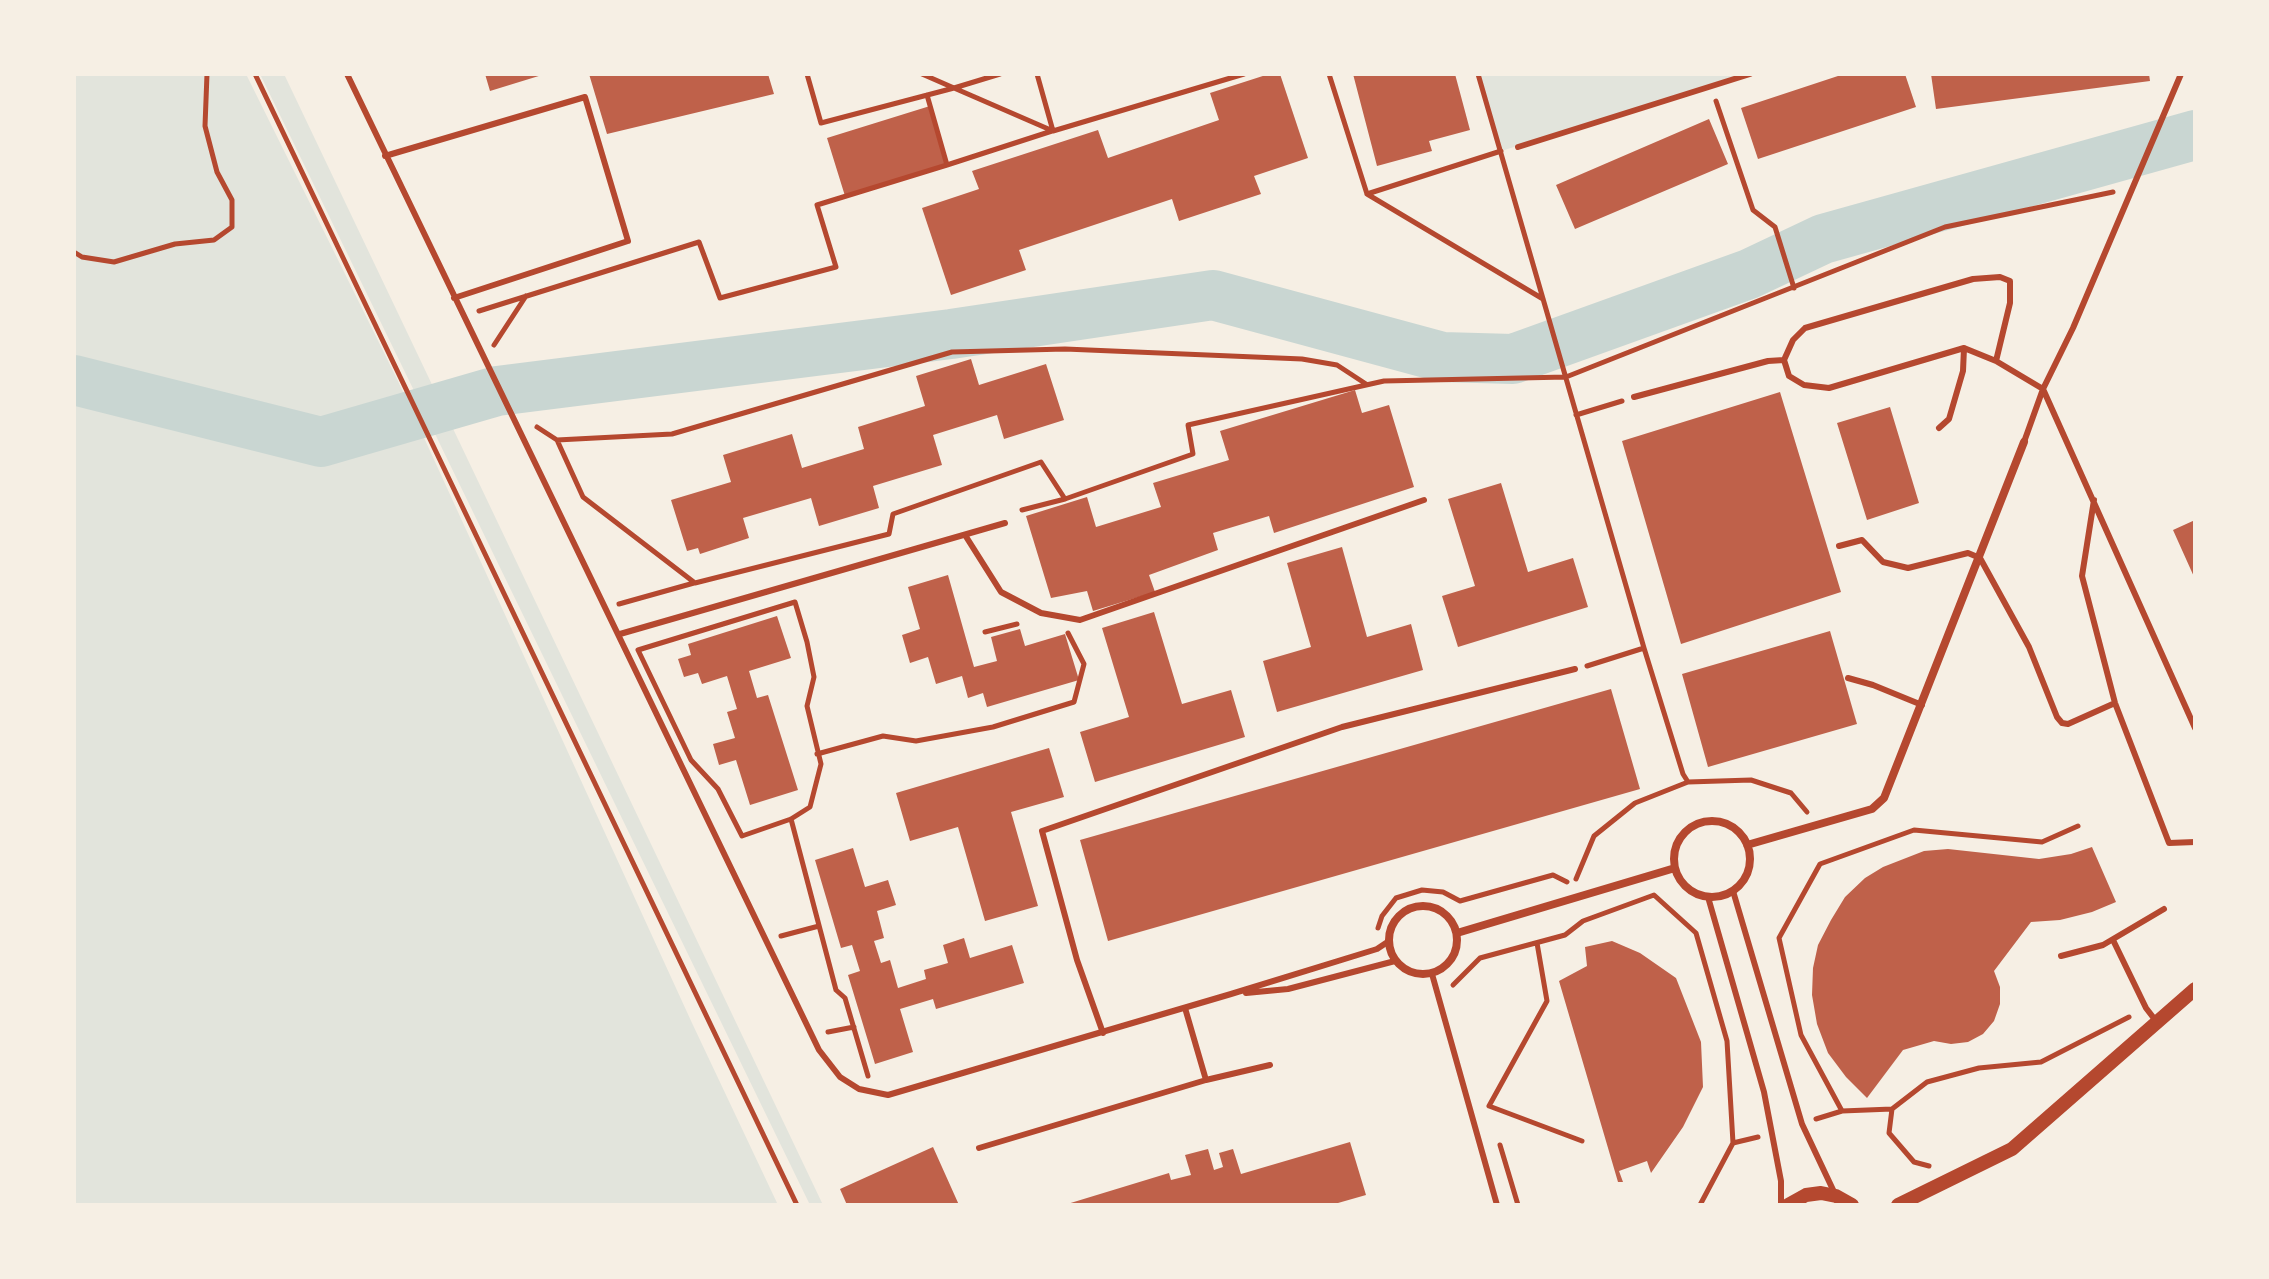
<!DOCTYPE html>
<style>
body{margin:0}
#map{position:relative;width:2269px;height:1279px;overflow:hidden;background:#f6efe4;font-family:Ubuntu,sans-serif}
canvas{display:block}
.frame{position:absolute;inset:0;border:76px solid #f6efe4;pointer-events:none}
</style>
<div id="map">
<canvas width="2269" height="1279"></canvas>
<div class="frame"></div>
</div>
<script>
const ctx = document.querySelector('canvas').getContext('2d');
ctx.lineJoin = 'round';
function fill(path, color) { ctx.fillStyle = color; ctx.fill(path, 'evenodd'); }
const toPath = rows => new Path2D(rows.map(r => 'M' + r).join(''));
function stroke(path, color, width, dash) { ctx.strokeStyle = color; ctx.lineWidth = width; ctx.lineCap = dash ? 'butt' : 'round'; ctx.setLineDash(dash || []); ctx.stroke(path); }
fill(toPath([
 [74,74,246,74,398,381,692,1023,778,1205,74,1205],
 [260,74,284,74,823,1205,810,1205],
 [1478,74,1750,74,1501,151]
]), '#e2e4dc');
stroke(toPath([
 [74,380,321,442,497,391,951,334,1213,295,1442,357,1513,359,1749,274,1823,239,2195,135]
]), '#c9d6d2', 50);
fill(toPath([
 [485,74,542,74,542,75,490,91],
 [589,74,768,74,774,94,607,134],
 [1269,74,1280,74,1308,158,1254,176,1261,194,1179,221,1172,199,1019,250,1026,270,951,295,922,208,979,189,972,171,1098,130,1108,158,1219,120,1210,93],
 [1353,74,1455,74,1470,130,1429,141,1432,151,1377,166],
 [1844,74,1905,74,1916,107,1758,159,1741,108],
 [1931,74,2149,74,2150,81,1936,109],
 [930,106,947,165,845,196,827,138],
 [1709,119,1728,164,1575,229,1556,185],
 [971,359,979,385,1046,364,1064,420,1004,439,997,415,933,435,942,465,873,486,879,508,819,526,811,498,743,518,749,538,700,554,698,548,687,551,671,500,731,482,723,455,792,434,802,468,864,449,858,427,925,406,916,376],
 [1355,390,1362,413,1389,405,1414,487,1274,533,1269,516,1213,533,1218,550,1149,575,1155,592,1093,611,1087,591,1051,598,1026,516,1087,497,1096,527,1161,507,1153,483,1229,460,1220,431],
 [1780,392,1841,592,1681,644,1622,441],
 [1890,407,1919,503,1867,520,1837,423],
 [1501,483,1528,572,1573,558,1588,607,1458,647,1442,596,1475,586,1448,499],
 [2195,520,2195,579,2173,530],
 [1342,547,1367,637,1411,624,1423,670,1277,712,1263,661,1311,647,1287,563],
 [948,575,974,667,997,661,991,637,1020,629,1025,646,1065,634,1079,680,987,707,983,693,968,698,962,676,936,684,928,657,910,663,902,635,920,629,908,587],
 [1154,612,1182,704,1231,690,1245,737,1095,782,1080,732,1129,717,1102,628],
 [777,616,791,658,749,671,757,698,768,695,798,790,750,805,736,760,719,765,713,744,735,738,727,712,737,709,727,676,702,684,698,673,684,677,678,659,691,655,688,644],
 [1830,631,1857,724,1708,767,1682,674],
 [1611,689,1640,789,1108,941,1080,840],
 [1049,748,1064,797,1011,812,1038,906,985,921,958,827,910,841,896,793],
 [2092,847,2116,902,2092,912,2060,920,2031,922,1994,971,2000,987,2000,1004,1994,1021,1983,1034,1968,1042,1951,1044,1934,1041,1903,1050,1867,1098,1846,1077,1828,1053,1817,1024,1812,995,1813,968,1818,945,1831,920,1845,897,1865,878,1883,867,1924,851,1948,849,2039,859,2071,854],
 [853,848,865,887,888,880,896,905,877,911,884,938,874,941,881,963,890,960,898,988,926,979,924,970,948,963,943,945,964,938,970,958,1012,945,1024,983,936,1009,933,999,900,1009,913,1052,875,1064,848,975,860,971,852,945,841,948,815,860],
 [1612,941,1640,953,1676,978,1701,1042,1703,1087,1683,1127,1651,1173,1647,1161,1619,1171,1623,1182,1618,1182,1559,981,1587,966,1585,947],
 [1350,1142,1366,1195,1331,1205,1064,1205,1169,1173,1171,1180,1191,1175,1185,1155,1208,1149,1214,1170,1223,1167,1219,1153,1233,1149,1241,1174],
 [933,1147,959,1205,847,1205,840,1189]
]), '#bf614a');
stroke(toPath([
 [255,74,797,1205],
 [807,74,821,123,954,88,1053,131],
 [922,74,954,88,1000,74],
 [1037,74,1053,131,1244,74],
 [1329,74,1367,194,1501,151],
 [1478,74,1644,648,1683,774,1688,782],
 [927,95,947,165,1052,131],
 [1716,101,1753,210,1775,227,1794,288],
 [1367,194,1543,299],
 [74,252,82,257,114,262,175,244,214,240,232,227,232,200,217,172,205,126,207,74],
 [479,311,699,242,720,298,836,267,817,205,947,165],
 [494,345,526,296],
 [1576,415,1622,401],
 [537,427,557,440,583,497,695,583,889,534,893,514,1041,462,1065,499,1193,454,1188,425,1384,381,1566,377,1945,227,2113,192],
 [557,440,672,434,952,352,1065,349,1302,359,1337,365,1366,384],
 [1022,510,1065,499],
 [795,602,807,642,814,677,807,706,821,764,810,807,791,819,742,836,718,789,691,760,638,650,795,602],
 [619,604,694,583],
 [985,632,1017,624],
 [1587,666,1644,648],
 [817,754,883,736,916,741,993,727,1074,702,1084,664,1068,633],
 [791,819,836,990,845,998,868,1076],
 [2078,826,2042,842,1914,830,1820,864,1779,938,1801,1035,1842,1111,1892,1109,1927,1082,1979,1068,2041,1062,2129,1017],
 [1576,879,1594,836,1635,803,1688,782,1751,780,1791,793,1807,812],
 [1378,928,1382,916,1396,898,1422,890,1443,892,1460,901,1553,875,1567,882],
 [781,936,819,926],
 [1537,943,1547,1001,1489,1106,1582,1141],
 [1453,985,1480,958,1565,935,1583,921,1654,895,1696,933,1727,1041,1733,1143,1700,1205],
 [828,1032,854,1027],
 [1892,1109,1889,1133,1914,1162,1929,1166],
 [1816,1119,1842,1111],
 [1733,1143,1758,1137],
 [1500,1145,1518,1205]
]), '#b5482f', 5);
stroke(toPath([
 [347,74,819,1050,840,1077,859,1089,888,1095,1231,994,1377,949,1389,941],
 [1518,147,1750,74],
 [385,156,585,97,628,241,454,298],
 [1996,361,1964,348,1829,388,1804,385,1789,376,1784,360,1793,340,1805,328,1973,279,2000,277,2010,281,2010,303,1996,361,2043,389,2195,728],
 [1634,397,1768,361,1784,360],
 [1939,428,1949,419,1963,371,1964,348],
 [2024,442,2043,389,2073,328,2181,74],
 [2094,500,2082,576,2115,703,2169,843,2195,842],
 [965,535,1001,592,1041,613,1080,620,1424,500],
 [1839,546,1862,540,1883,562,1908,568,1968,553,1980,558,2029,647,2057,717,2062,723,2068,724,2115,703],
 [620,634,1005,523],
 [1848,678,1873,685,1922,705],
 [1733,891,1802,1124,1835,1194],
 [1708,897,1764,1092,1781,1181,1781,1205],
 [2113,940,2146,1008,2156,1021],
 [2061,956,2103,945,2164,909],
 [1432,974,1497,1205],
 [1246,993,1288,989,1395,961],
 [1185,1008,1206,1080],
 [1103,1033,1077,960,1042,831,1342,727,1575,669],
 [979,1148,1206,1080,1270,1065]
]), '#b5482f', 6);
stroke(toPath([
 '1674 859a38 38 0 1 1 76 0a38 38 0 1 1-76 0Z',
 [1747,845,1872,809,1884,798,2024,442],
 '1389 940a34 34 0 1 1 68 0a34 34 0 1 1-68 0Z',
 [1457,933,1675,868]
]), '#b5482f', 8);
stroke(toPath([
 [1788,1205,1806,1195,1821,1193,1836,1196,1852,1205],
 [1898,1205,2012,1149,2195,989]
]), '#b5482f', 14);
</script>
